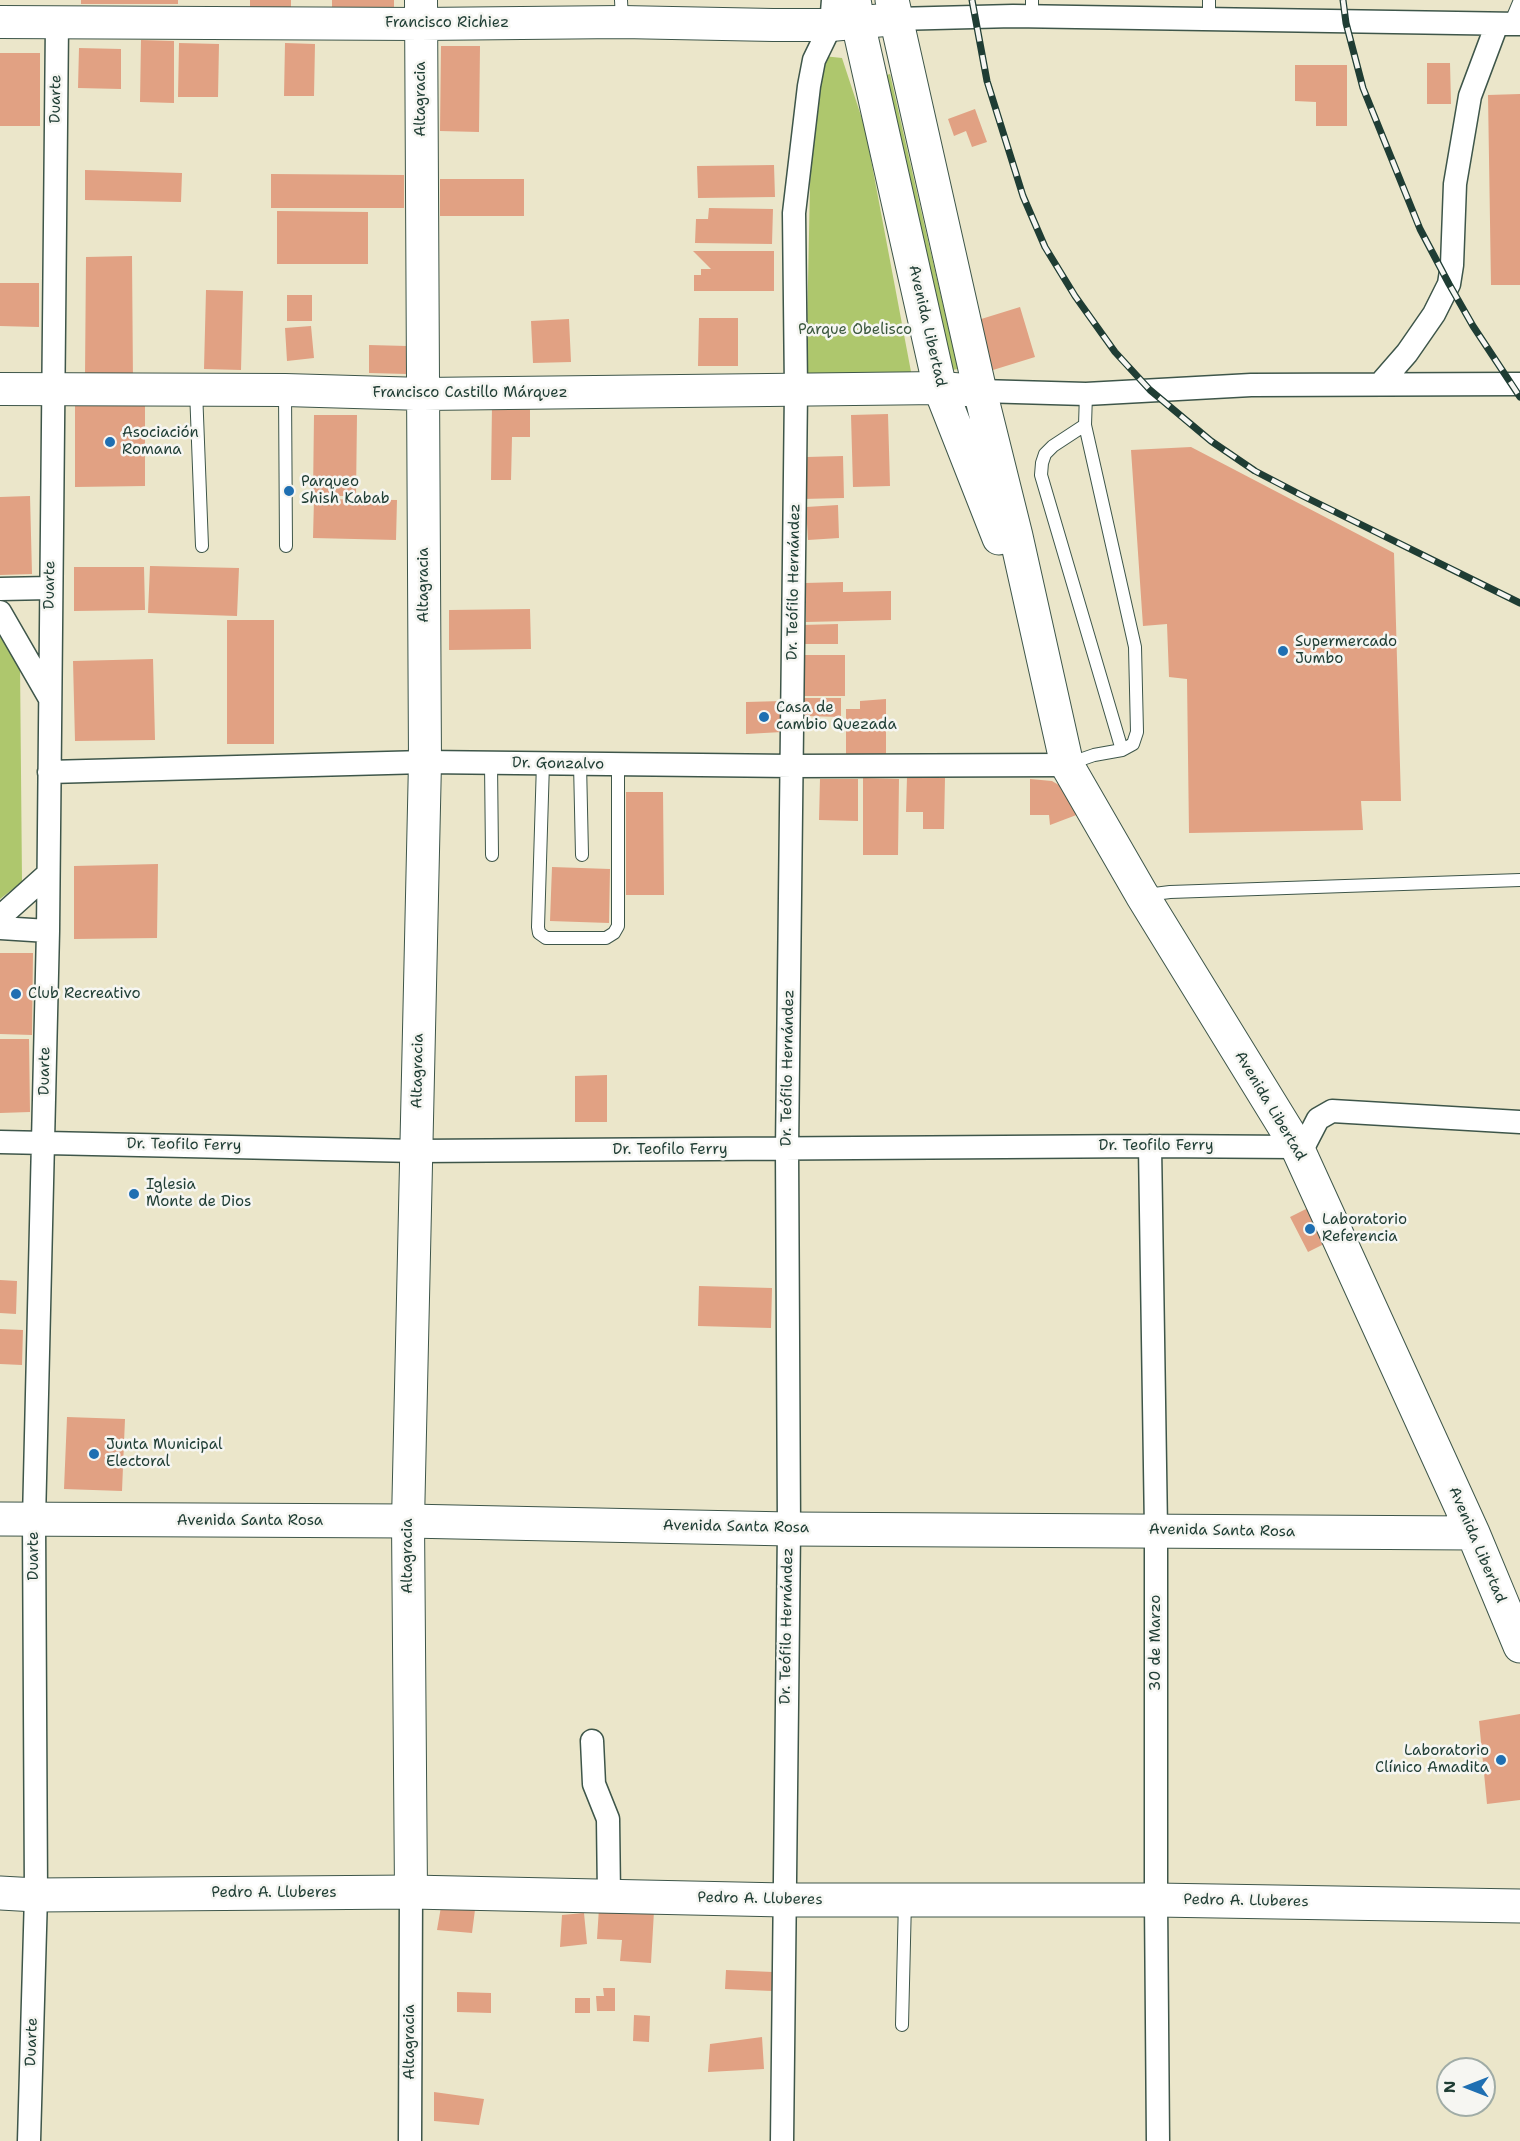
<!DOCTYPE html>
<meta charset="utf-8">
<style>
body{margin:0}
#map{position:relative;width:1520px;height:2141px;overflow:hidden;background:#ebe6ca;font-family:"Shantell Sans",sans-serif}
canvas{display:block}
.north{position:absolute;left:1436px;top:2057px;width:60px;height:60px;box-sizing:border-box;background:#f6f6f2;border:2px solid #a0aca6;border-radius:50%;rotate:270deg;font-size:16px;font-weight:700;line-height:24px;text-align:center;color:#1f3d34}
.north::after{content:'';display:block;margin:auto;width:21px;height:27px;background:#1f6fb2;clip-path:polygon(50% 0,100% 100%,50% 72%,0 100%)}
</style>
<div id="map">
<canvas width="1520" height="2141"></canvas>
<div class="north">N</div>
</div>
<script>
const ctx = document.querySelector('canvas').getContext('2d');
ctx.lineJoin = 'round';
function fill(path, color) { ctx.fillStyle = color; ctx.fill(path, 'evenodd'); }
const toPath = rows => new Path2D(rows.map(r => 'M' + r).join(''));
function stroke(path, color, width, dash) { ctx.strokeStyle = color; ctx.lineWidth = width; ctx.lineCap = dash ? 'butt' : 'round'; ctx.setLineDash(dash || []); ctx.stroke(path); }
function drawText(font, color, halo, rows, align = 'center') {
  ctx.font = font + ' "Shantell Sans",sans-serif'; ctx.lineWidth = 5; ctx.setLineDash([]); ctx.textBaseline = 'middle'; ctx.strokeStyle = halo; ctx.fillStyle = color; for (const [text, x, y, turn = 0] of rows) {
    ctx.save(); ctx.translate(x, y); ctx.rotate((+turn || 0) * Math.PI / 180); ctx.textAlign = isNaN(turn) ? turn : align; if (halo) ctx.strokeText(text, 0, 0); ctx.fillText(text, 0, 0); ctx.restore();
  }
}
fill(toPath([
 [823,56,842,58,865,128,912,377,806,379,812,89],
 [890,74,923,219,958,369,932,374,868,81],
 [0,637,20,663,22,882,0,899]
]), '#aec76d');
fill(toPath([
 [81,0,178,0,178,4,81,4],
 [250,0,291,0,291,10,250,9],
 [332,0,394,0,394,9,332,9],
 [141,40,174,41,174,103,140,102],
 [179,43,219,44,218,97,178,97],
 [285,43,315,44,314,96,284,96],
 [441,46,480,46,479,132,440,131],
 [79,48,121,49,121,89,78,88],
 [0,53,40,53,40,126,0,126],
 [1427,63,1450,63,1451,104,1427,104],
 [1295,65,1347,65,1347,126,1316,126,1316,102,1295,101],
 [1520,94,1520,285,1491,285,1488,95],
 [975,109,987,142,972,147,966,131,954,136,948,119],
 [774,165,775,197,698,198,697,166],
 [85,170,182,173,181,202,85,200],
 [271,174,404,175,404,208,271,208],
 [440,179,524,179,524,216,440,216],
 [709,208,773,209,772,244,695,243,696,219,708,219],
 [277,211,368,212,368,264,277,264],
 [693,251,774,251,774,291,694,291,694,275,701,275,701,269,711,269],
 [132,256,133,383,85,376,86,257],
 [0,283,39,283,39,327,0,326],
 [206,290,243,291,241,370,204,369],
 [287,295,312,295,312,321,287,321],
 [1020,307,1035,357,993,370,978,320],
 [699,318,738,318,738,366,698,366],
 [569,319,571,362,533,363,531,321],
 [311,326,314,358,287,361,285,328],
 [369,345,407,346,407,374,369,373],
 [145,397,145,486,75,487,75,398],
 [492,405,530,406,530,437,512,437,511,480,491,480],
 [888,414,890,486,853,487,851,415],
 [314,415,357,415,356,496,313,496],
 [1191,447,1394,553,1401,801,1361,801,1363,830,1189,833,1187,679,1169,677,1167,624,1143,626,1131,450],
 [843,456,844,498,802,499,802,486,807,486,807,457],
 [30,496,32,574,0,575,0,497],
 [314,499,397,500,396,540,313,538],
 [838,505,839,538,808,540,806,507],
 [150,566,239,568,237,616,148,613],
 [74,567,144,567,145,610,74,611],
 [843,582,843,592,891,591,891,620,806,622,805,583],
 [530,609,531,649,449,650,449,610],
 [227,620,274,620,274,744,227,744],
 [838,624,838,644,801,644,801,625],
 [801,655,845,655,845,696,801,696],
 [153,659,155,740,75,741,73,661],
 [804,698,841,698,841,717,804,716],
 [886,699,886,756,846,754,846,709,860,709,860,701],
 [782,701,782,732,746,734,746,702],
 [907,777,945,778,944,829,923,829,923,812,906,812],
 [863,778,899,779,898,855,863,855],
 [820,779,858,779,858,821,819,820],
 [1030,779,1052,781,1076,795,1079,814,1050,825,1049,815,1030,815],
 [626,792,663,792,664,895,626,895],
 [158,864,157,938,74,939,74,866],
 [552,867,610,869,609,923,550,921],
 [0,953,33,953,32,1035,0,1034],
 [0,1039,29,1039,30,1112,0,1113],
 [607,1075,607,1122,575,1122,575,1076],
 [1312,1206,1330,1241,1308,1252,1290,1217],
 [0,1280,17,1281,16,1314,0,1313],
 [699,1286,772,1288,771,1328,698,1326],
 [0,1329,23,1330,22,1365,0,1364],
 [67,1417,125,1419,122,1491,64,1489],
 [1520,1714,1520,1800,1487,1804,1479,1721],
 [442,1901,476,1902,472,1933,437,1930],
 [599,1908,654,1911,651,1963,620,1961,622,1940,597,1939],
 [584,1913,587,1944,560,1947,562,1915],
 [726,1970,773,1972,772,1991,725,1989],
 [603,1988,615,1988,615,2011,597,2011,596,1996,604,1996],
 [457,1992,491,1993,491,2013,457,2012],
 [575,1998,590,1998,590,2013,575,2013],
 [634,2015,650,2016,649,2042,633,2041],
 [762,2037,764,2069,708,2072,710,2044],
 [434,2092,484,2099,479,2125,434,2121]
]), '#e1a183');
const lane = toPath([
 [621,0,622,20],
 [1032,17,1032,0],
 [1209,19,1209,0],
 [1510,24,1520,0],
 [196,390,202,546],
 [285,391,286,546],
 [1085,425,1053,446,1045,454,1042,463,1041,475,1122,750],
 [491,763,492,855],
 [543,763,538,927,539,933,546,938,606,938,614,933,618,926,618,764],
 [580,763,582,855],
 [1068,764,1094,755,1122,750,1133,744,1137,732,1135,647,1085,425,1086,394],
 [1146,895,1170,892,1520,880],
 [902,2025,905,1900]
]);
const street = toPath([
 [895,19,1013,16,1520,24],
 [1380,384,1407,353,1434,314,1449,284,1452,265,1455,184,1470,96,1497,24],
 [980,391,1086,394,1251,385,1520,384],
 [0,589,50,588],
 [0,612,49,697],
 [49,772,425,762,792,766,1067,765],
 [0,917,48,874],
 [0,928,48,931],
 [0,1142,416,1151,1150,1146,1297,1147,1304,1146,1318,1119,1332,1111,1520,1122],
 [1150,1146,1156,1530,1156,1900,1158,2141],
 [592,1741,594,1784,608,1819,609,1896],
 [29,2141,36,1895,34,1520,48,931,57,23],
 [410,2141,411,1892],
 [782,2141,789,1529,787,1149,796,390,794,213,809,86,814,60,831,25,833,0]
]);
const secondary = toPath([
 [0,22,421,24,622,22,773,25,831,25,895,19],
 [0,389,285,390,423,394,940,388,980,391],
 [411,1892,408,1521,425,762,421,0]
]);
const primary = toPath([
 [854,0,858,23,940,388,999,538],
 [892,0,980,391,1016,536,1067,765,1142,895,1297,1147,1473,1533,1520,1646],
 [0,1519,408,1521,789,1529,1473,1533],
 [0,1893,36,1895,411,1892,784,1900,1156,1900,1520,1906]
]);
stroke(lane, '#3e564a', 14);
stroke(street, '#3e564a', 25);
stroke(secondary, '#3e564a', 34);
stroke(primary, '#3e564a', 35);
stroke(lane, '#fff', 12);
stroke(street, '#fff', 22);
stroke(secondary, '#fff', 32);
stroke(primary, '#fff', 33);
const rail = toPath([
 [972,0,987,81,1023,196,1045,247,1075,296,1115,352,1150,390,1211,441,1255,471,1303,496,1520,603],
 [1343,0,1346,23,1363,88,1420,229,1449,284,1473,326,1520,397]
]);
stroke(rail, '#1f3d34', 7);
stroke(rail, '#f6f6f2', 4.5, [14]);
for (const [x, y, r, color] of [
 [110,442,6,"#1f6fb2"],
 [289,491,6,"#1f6fb2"],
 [1283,651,6,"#1f6fb2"],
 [764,717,6,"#1f6fb2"],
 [16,994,6,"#1f6fb2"],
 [134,1194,6,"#1f6fb2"],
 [1310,1229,6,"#1f6fb2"],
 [94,1454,6,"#1f6fb2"],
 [1501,1760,6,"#1f6fb2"]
]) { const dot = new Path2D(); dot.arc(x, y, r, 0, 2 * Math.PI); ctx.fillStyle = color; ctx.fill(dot); stroke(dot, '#f6f6f2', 2); }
drawText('15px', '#1f3d34', '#f6f6f2', [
 ["Francisco Richiez",447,23],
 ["Duarte",56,99,-89],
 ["Altagracia",421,99,-90],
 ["Avenida Libertad",927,326,77],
 ["Francisco Castillo Márquez",470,393],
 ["Dr. Teófilo Hernández",794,582,-89],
 ["Duarte",50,585,-89],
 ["Altagracia",424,585,-90],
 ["Dr. Gonzalvo",558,764,1],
 ["Dr. Teófilo Hernández",788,1068,-89],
 ["Duarte",45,1071,-89],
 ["Altagracia",418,1071,-89],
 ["Avenida Libertad",1270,1106,59],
 ["Dr. Teofilo Ferry",184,1145,1],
 ["Dr. Teofilo Ferry",1156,1146],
 ["Dr. Teofilo Ferry",670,1150],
 ["Avenida Santa Rosa",250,1521],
 ["Avenida Santa Rosa",736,1527,1],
 ["Avenida Santa Rosa",1222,1531,1],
 ["Avenida Libertad",1477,1545,67],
 ["Duarte",34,1556,-90],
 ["Altagracia",408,1556,-90],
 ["Dr. Teófilo Hernández",787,1626,-89],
 ["30 de Marzo",1156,1643,-90],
 ["Pedro A. Lluberes",274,1893],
 ["Pedro A. Lluberes",760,1899,1],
 ["Pedro A. Lluberes",1246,1901,1],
 ["Duarte",32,2042,-88],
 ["Altagracia",410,2042,-90]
]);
drawText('15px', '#3c593f', '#f6f6f2', [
 ["Parque Obelisco",855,330]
]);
drawText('15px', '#1f3d34', '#f6f6f2', [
 ["Asociación",122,433],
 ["Romana",122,450],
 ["Parqueo",301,482],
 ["Shish Kabab",301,499],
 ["Supermercado",1295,642],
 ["Jumbo",1295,659],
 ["Casa de",776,708],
 ["cambio Quezada",776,725],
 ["Club Recreativo",28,994],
 ["Iglesia",146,1185],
 ["Monte de Dios",146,1202],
 ["Laboratorio",1322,1220],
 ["Referencia",1322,1237],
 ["Junta Municipal",106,1445],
 ["Electoral",106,1462],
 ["Laboratorio",1489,1751,"right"],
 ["Clínico Amadita",1489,1768,"right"]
], 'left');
</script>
